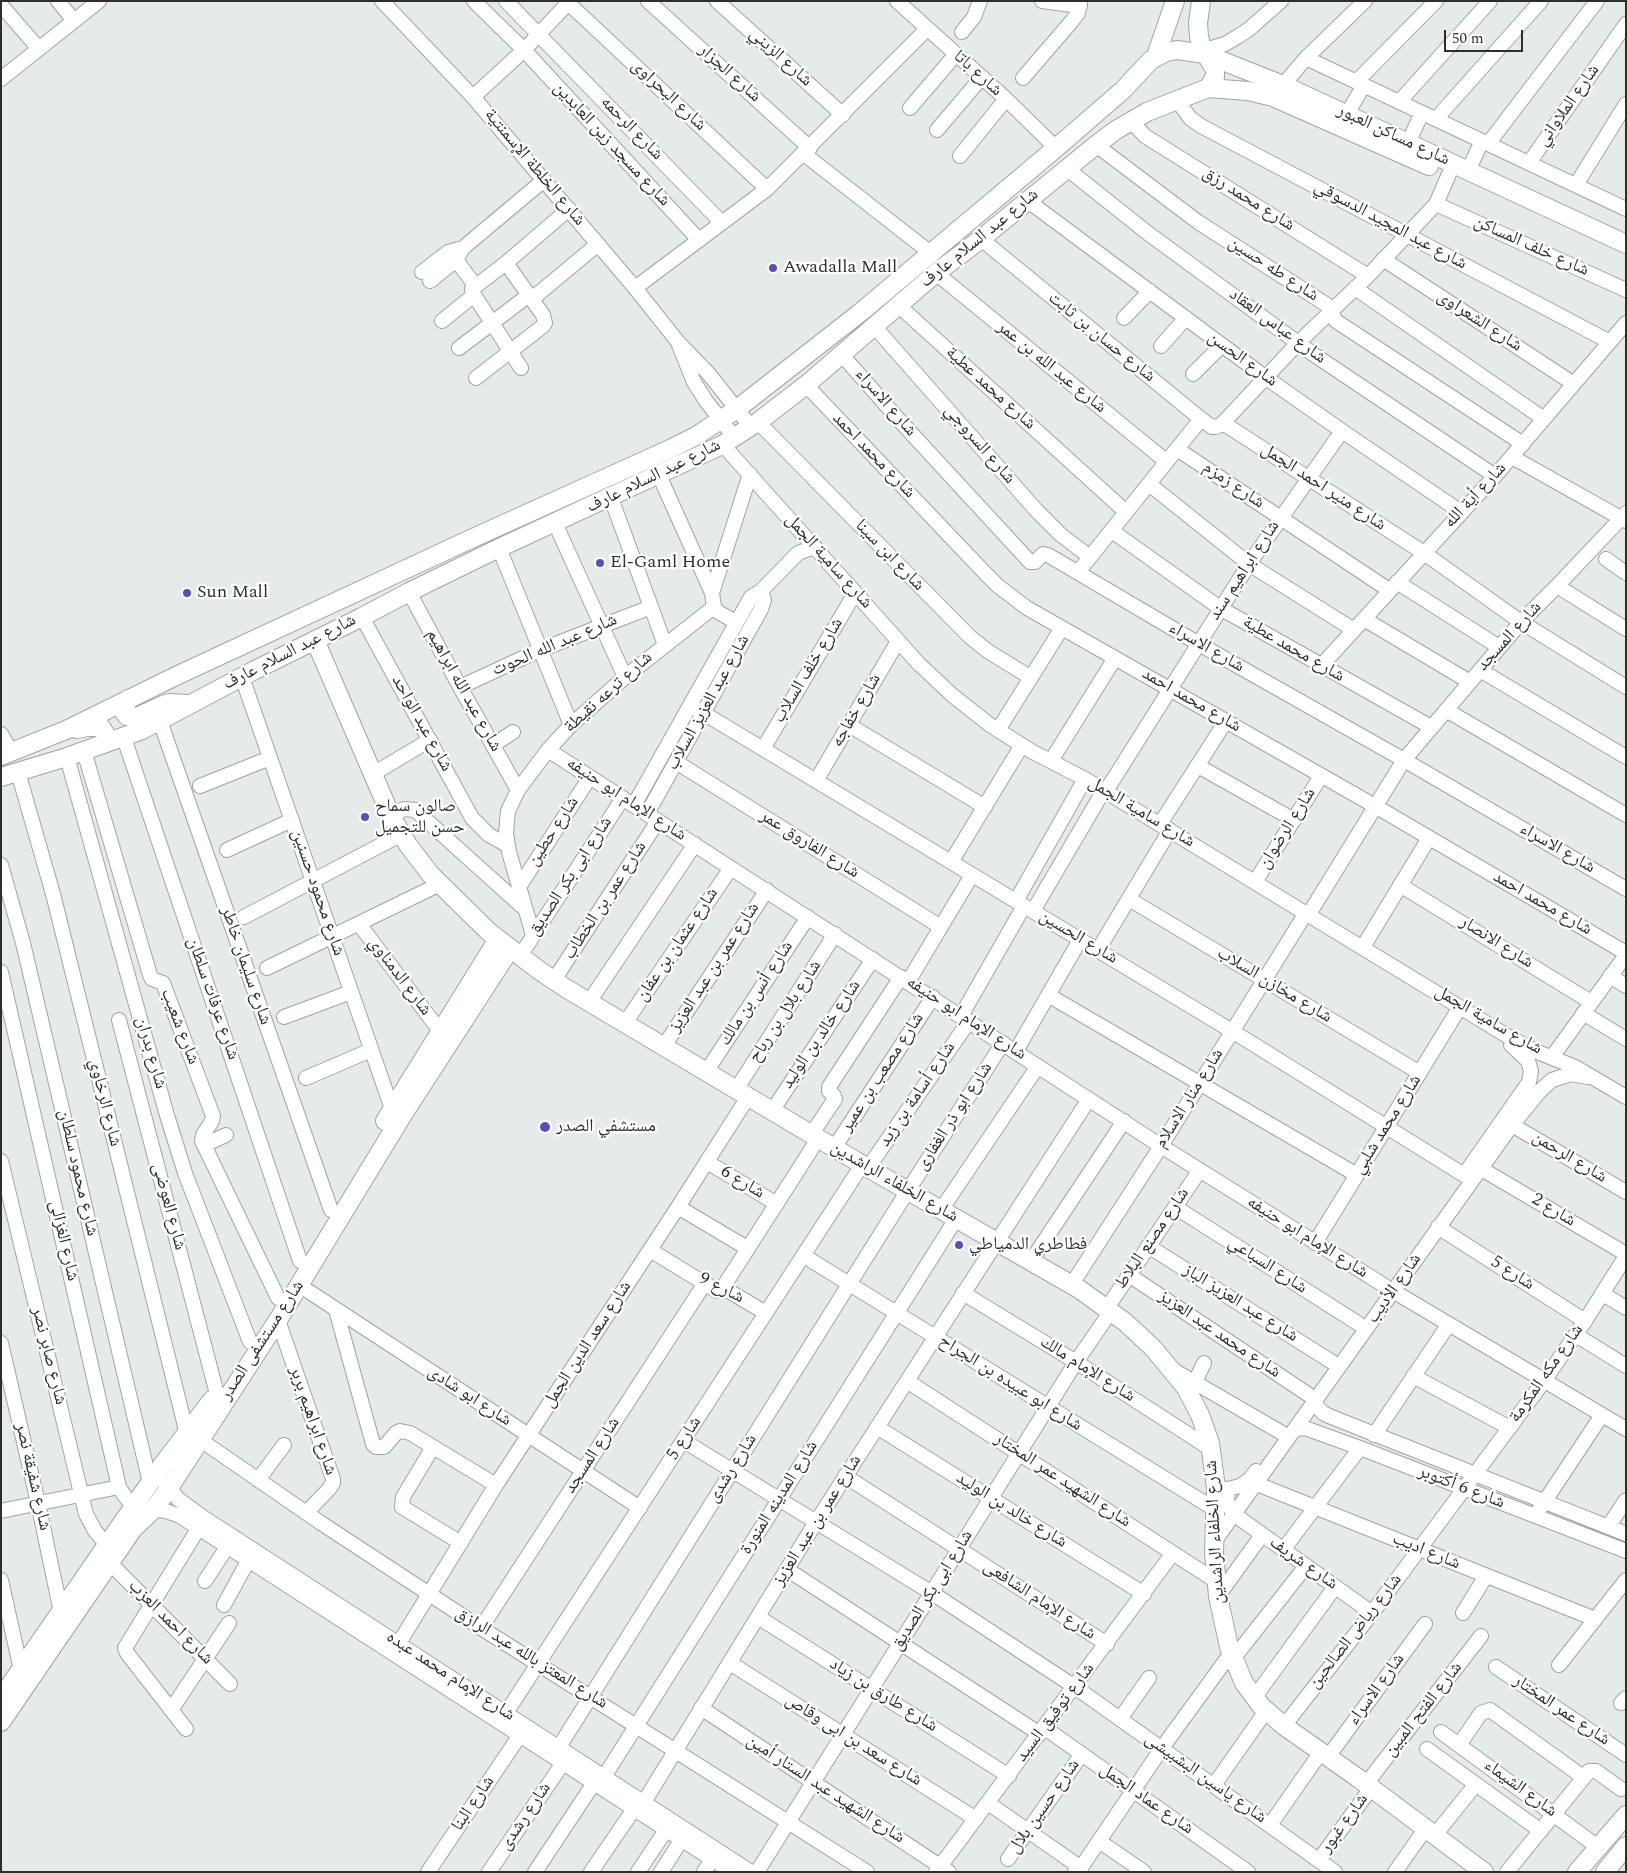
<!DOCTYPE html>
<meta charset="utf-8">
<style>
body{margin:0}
#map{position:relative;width:1627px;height:1873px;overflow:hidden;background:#e4ebe9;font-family:Spectral,serif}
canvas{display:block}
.frame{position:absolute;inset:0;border:2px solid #2c2f2e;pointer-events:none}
.scale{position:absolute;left:1444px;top:30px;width:79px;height:22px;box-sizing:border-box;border:2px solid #2c2f2e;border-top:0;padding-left:6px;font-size:15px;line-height:18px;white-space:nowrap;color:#2c2f2e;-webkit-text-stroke:4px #fff;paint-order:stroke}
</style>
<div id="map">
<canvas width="1627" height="1873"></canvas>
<div class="frame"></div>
<div class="scale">50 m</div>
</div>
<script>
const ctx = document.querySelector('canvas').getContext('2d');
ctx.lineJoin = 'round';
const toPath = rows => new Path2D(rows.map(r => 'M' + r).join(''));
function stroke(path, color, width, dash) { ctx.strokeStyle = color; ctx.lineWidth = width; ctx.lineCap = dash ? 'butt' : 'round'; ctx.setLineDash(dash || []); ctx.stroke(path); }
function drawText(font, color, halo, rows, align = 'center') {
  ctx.font = font + ' Spectral,"Noto Naskh Arabic",serif'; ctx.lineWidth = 4.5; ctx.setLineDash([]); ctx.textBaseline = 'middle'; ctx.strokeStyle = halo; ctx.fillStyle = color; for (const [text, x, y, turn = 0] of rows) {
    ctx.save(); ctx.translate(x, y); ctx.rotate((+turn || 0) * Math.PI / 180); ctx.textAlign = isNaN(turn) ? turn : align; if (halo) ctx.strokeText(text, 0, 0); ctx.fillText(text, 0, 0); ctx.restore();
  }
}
const minor = toPath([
 [58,1,74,21],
 [382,1,473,97,635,288,678,342,708,373,751,427],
 [474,1,524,50,699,240],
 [506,1,722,223],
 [566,1,767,189],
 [648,1,810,148],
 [717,1,843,115],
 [897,1,1006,99,1056,148],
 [1042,1,1080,6],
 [1,5,39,49],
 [962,32,974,17,980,1],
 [1202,48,1212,48,1225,44,1237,37,1248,30,1281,1],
 [1306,58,1626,209],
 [1023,78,1072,21,1078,13,1080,1],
 [1,79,99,1],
 [1357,81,1436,1],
 [1283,85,1306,58,1365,1],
 [473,97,524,50,570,1],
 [1177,100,1190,118,1201,126,1610,342],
 [1399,102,1490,1],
 [910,108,956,54],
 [1347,114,1364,85],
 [1436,119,1541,1],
 [1131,121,1145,136,1368,276],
 [937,130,982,77],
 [1408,143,1422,113],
 [1488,144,1597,1],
 [1096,145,1198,222,1327,305,1336,321,1523,444],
 [804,154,932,254],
 [960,156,1006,99],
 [1529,163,1626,24],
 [1066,168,1149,234,1313,354,1495,476],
 [1468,171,1482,141],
 [1576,185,1626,104],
 [1028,201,1265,377,1342,431,1461,512],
 [1436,204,1626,290],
 [981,239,1201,419,1212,427,1215,427,1221,425,1298,343,1368,276,1436,204,1449,174],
 [1383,259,1574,384],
 [456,260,471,280],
 [422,272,448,252,463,248],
 [936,273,1167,462],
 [430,281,456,260,463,248,544,180],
 [635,288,767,189,927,29],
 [1355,288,1544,419],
 [532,299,598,244],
 [898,305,1126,512],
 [1124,318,1150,291],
 [442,321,474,295],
 [874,326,1036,510,1061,535,1090,557],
 [679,345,694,382,706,401,734,437],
 [1161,346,1186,318],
 [459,348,529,295],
 [842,355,900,421,1030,562,1035,562,1043,554,1048,555,1199,644,1404,760,1626,889],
 [521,368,474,295,472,289,506,263,569,209],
 [1193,374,1222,345],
 [476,378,543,326,545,323,543,315,506,263],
 [806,385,985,573,998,586,1027,608,1375,806,1626,953],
 [758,422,970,637,989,652,1030,677],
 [1223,423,1424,553,1521,622,1626,687],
 [723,445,918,663,952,695,990,725,1031,751,1085,779,1509,1037,1535,1051,1575,1067,1626,1097],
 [1177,449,1389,590],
 [1512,457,1626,521],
 [659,475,712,593],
 [1149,484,1249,564,1354,630],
 [611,498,665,645],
 [555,523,625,677],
 [1112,531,1220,608,1431,727],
 [499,548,571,725],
 [1606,559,1626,573],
 [1078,572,1201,419],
 [1397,582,1499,647],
 [1557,586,1626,629],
 [409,592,460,687,518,790],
 [362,617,472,818,489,835,507,845],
 [1364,619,1470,682],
 [736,622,718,612,714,607,712,593,750,474],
 [1321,666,1495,476,1626,323],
 [1480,670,1626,757],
 [242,677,392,1109],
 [460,687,540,650,651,607],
 [690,705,1232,1031,1464,1175],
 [1446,710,1626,815],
 [160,721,331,1210],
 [849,725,985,807],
 [998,730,1062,628],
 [1,734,11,752],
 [124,738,300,1261],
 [493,745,513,732],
 [763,749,855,593],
 [548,750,1161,1146,1385,1286],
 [84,751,150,975,152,979,163,983,213,1116,212,1121,203,1135,202,1141,278,1298],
 [67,757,166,1112,185,1173,250,1342],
 [1051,761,1115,658],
 [676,762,941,927],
 [1198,766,1294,820],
 [18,772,53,894,187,1434],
 [373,774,430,740],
 [816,781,898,641],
 [200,786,270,758],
 [1106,791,1249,564,1342,431],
 [634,805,751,597,761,591,798,553,815,547],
 [647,814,761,609,764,600,761,591],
 [391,816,404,809,415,810,525,909],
 [1160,824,1226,721],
 [227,850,292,820],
 [951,862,1022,745],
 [1,865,23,943,150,1483],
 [1255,882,1321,776],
 [1400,885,1591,1002],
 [519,887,590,777],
 [1129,899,1420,1073],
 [1016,901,1085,779],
 [1033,911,1104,790],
 [1309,914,1404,760,1521,622,1557,586,1626,513],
 [244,917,402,834],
 [359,924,440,1031],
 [533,935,509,852,506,833,508,811,518,790,548,750,571,725,625,677,714,607],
 [1363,947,1429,838],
 [1098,950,1170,830],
 [520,956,623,798],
 [267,968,440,884],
 [1,972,119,1487,124,1495,129,1501,142,1508,166,1511,180,1516,732,1872],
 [1610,976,1626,986],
 [554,980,658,821],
 [908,982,972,875],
 [1048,995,1357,1175],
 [589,1002,695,844],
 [1583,1013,1626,1039],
 [961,1016,1024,906],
 [284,1017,351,992],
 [119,1020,217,1394],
 [625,1023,731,868],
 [664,1046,767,890],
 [1016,1051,1080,940],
 [1552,1057,1626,955],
 [706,1072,808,917],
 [306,1078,371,1050],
 [736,1090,835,934],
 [772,1111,873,959],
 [1512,1125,1626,1192],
 [811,1135,835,1099,834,1096,829,1091,829,1087,901,977],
 [204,1145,226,1135],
 [834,1148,933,997],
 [1,1161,86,1514,95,1531,107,1545],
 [707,1162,777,1204],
 [868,1168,969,1021],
 [1480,1168,1626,1254],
 [1464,1175,1529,1082,1531,1071,1528,1061,1511,1045],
 [678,1207,747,1248],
 [1175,1207,1359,1324],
 [941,1210,1038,1066],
 [1438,1227,1585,1321],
 [1315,1243,1460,1007],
 [1148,1246,1332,1362],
 [650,1250,717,1291,727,1290,766,1313],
 [804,1256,1216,1510],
 [1031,1261,1124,1121],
 [1129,1275,1309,1395],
 [1072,1284,1161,1146,1306,913],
 [299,1285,640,1508],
 [722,1289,818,1139],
 [1393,1291,1626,1429],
 [963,1293,1076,1362,1211,1449],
 [1603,1294,1626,1308],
 [1107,1308,1200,1170],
 [336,1310,373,1444,376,1447,384,1447,396,1433,400,1431,410,1433,496,1485],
 [278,1320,333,1479,333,1483,329,1489,306,1513],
 [1576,1335,1626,1366],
 [1,1343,38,1503,61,1612],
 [1175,1371,1282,1433],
 [1413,1376,1510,1428],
 [907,1381,1216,1581],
 [1195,1382,1204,1363],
 [1314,1403,1323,1413,1329,1416,1626,1534],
 [877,1427,1144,1594],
 [1296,1429,1305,1428,1360,1448,1626,1551],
 [1374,1435,1449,1324],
 [199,1439,321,1523,481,1628,867,1872],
 [684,1441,932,1593,1075,1687,1335,1872],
 [433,1447,403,1497,402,1507,461,1543],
 [845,1476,1107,1644],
 [258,1480,284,1445],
 [164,1481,178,1499,204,1518,751,1872],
 [1257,1484,1595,1619],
 [1216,1488,1228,1489,1240,1486,1250,1479,1256,1471],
 [1228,1489,1227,1503,1235,1515,1372,1613],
 [1539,1510,1602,1415],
 [1,1511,119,1487],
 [1608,1527,1626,1500],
 [1214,1542,1512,1125,1541,1090,1552,1080,1571,1074,1587,1077],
 [1283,1550,1360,1448],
 [110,1563,230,1684],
 [788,1570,1040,1734],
 [1,1580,21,1670],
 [205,1581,227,1547],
 [1218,1596,1262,1535],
 [224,1605,248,1561],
 [1463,1613,1486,1576],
 [758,1617,1009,1776],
 [481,1628,705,1283],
 [399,1643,496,1485,678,1207,748,1097],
 [1233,1659,1306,1566],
 [730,1663,976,1819],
 [1559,1665,1626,1580],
 [1496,1667,1626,1755],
 [1254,1698,1335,1587],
 [1621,1703,1626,1698],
 [701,1708,949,1872],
 [171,1710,229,1623],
 [506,1713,862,1165],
 [1120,1719,1149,1678],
 [1284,1726,1372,1613,1544,1381,1585,1321,1626,1256],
 [1045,1728,1248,1872],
 [186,1729,127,1653,125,1648,198,1529],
 [1441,1732,1598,1847],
 [1459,1745,1481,1713,1490,1710,1583,1777],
 [559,1747,907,1192,1003,1043],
 [1427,1749,1541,1831],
 [1328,1757,1425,1624],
 [604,1777,956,1219],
 [1366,1784,1481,1636],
 [1214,1785,1266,1711],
 [644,1802,816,1522,1089,1099],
 [988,1803,1074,1863,1077,1867,1075,1872],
 [1270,1825,1321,1752],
 [1435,1835,1476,1784],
 [1099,1841,1144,1872],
 [1008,1859,1082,1754],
 [1319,1860,1371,1788],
 [428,1872,520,1735],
 [489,1872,563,1763],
 [535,1872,594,1783],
 [591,1872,634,1809],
 [638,1872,666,1830],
 [661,1872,682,1839],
 [704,1872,712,1859],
 [757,1872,1076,1362,1111,1311],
 [936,1872,1173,1553],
 [1078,1872,1162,1748,1231,1653],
 [1395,1872,1426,1828],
 [1507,1872,1589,1771,1596,1771,1621,1789]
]);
const major = toPath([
 [1156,56,1175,1],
 [1208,88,1248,91,1273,97,1429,166],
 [315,640,391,816,408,845,431,875,489,932,540,971,567,989,868,1168,1079,1289,1125,1322,1153,1348,1186,1388,1200,1415,1210,1443,1216,1488,1214,1553,1218,1596,1229,1647,1244,1683,1261,1706,1284,1726,1358,1778,1484,1872],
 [128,699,124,712,127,716,135,718,163,705,170,703,186,704],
 [76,729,88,727,101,727,106,735,104,744],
 [1,756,66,730,176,676,473,538,670,449,696,436,737,409,861,312,1056,148,1123,90,1151,60,1166,52,1177,50,1205,54,1283,85,1626,244],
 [1,777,67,757,142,730,255,670,362,617,409,592,499,548,722,445,758,422,806,385,936,273,981,239,1096,145,1116,130,1147,112,1208,88,1215,77,1215,70,1202,48,1199,37,1198,23,1201,1],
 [385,1121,498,939],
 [1,1698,163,1464,212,1400],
 [1,1722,133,1529,154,1509,169,1488,278,1320,402,1116,510,949],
 [1577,1872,1626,1815],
 [1605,1872,1626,1846]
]);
stroke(minor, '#9fa6a3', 16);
stroke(major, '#9fa6a3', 20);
stroke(minor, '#fff', 14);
stroke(major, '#fff', 18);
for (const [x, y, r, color] of [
 [773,268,5,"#5d4bc4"],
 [600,563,5,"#5d4bc4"],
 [187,593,5,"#5d4bc4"],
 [365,817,5,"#5d4bc4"],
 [545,1127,6,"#5d4bc4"],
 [959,1245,5,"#5d4bc4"]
]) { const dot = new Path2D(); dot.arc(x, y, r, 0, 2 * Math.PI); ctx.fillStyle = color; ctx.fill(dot); stroke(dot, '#fff', 2); }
drawText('18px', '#2c2f2e', '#fff', [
 ["شارع الزيني",780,58,42],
 ["شارع الجزار",729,74,42],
 ["شارع باتا",977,74,42],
 ["شارع البحراوى",668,96,43],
 ["شارع الملاواني",1569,106,-55],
 ["شارع الرحمه",631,129,46],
 ["شارع مساكن العبور",1393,136,25],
 ["شارع مسجد زين العابدين",611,145,47],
 ["شارع الخلطة الإسمنتية",534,168,50],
 ["شارع محمد رزق",1248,200,32],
 ["شارع عبد المجيد الدسوقي",1390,226,28],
 ["شارع عبد السلام عارف",980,239,-39],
 ["شارع خلف المساكن",1531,247,24],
 ["شارع طه حسين",1273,270,33],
 ["شارع الشعراوى",1479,322,33],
 ["شارع عباس العقاد",1277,327,36],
 ["شارع حسان بن ثابت",1101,338,39],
 ["شارع الحسن",1242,360,36],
 ["شارع عبد الله بن عمر",1051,368,39],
 ["شارع محمد عطية",990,389,42],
 ["شارع الاسراء",885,403,49],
 ["شارع السروجي",979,445,49],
 ["شارع محمد احمد",873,456,46],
 ["شارع عبد السلام عارف",654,477,-26],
 ["شارع زمزم",1233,486,34],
 ["شارع منير احمد الجمل",1323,488,33],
 ["شارع أية الله",1476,496,-47],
 ["شارع ابن سينا",889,556,46],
 ["شارع سامية الجمل",828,562,48],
 ["شارع ابراهيم سند",1245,571,-57],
 ["شارع المسجد",1510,637,-48],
 ["شارع عبد الله الحوت",555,646,-23],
 ["شارع الاسراء",1206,648,30],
 ["شارع محمد عطية",1293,650,30],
 ["شارع عبد السلام عارف",290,653,-27],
 ["شارع خلف السلاب",809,671,-59],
 ["شارع عبد الله ابراهيم",463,691,61],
 ["شارع ترعه نقيطة",609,693,-42],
 ["شارع محمد احمد",1191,701,30],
 ["شارع عبد العزيز السلاب",709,703,-61],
 ["شارع خفاجه",857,711,-60],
 ["شارع عبد الواحد",421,724,61],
 ["شارع الإمام ابو حنيفه",626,800,33],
 ["شارع سامية الجمل",1141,813,31],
 ["شارع الرضوان",1288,829,-58],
 ["شارع حطين",554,832,-57],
 ["شارع الفاروق عمر",809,845,32],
 ["شارع الاسراء",1557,849,30],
 ["شارع ابى بكر الصديق",571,877,-57],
 ["شارع محمود حسنين",317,893,71],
 ["شارع عمر بن الخطاب",606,901,-57],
 ["شارع محمد احمد",1542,904,30],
 ["شارع الحسين",1078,938,31],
 ["شارع الانصار",1496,943,32],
 ["شارع عثمان بن عفان",678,945,-56],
 ["شارع سليمان خاطر",245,966,71],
 ["شارع عمر بن عبد العزيز",715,968,-57],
 ["شارع الدمناوي",399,977,53],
 ["شارع مخازن السلاب",1274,986,31],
 ["شارع أنس بن مالك",757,994,-57],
 ["شارع عرفات سلطان",212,999,71],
 ["شارع بلال بن رباح",786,1012,-57],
 ["شارع الإمام ابو حنيفه",966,1019,33],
 ["شارع سامية الجمل",1488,1021,30],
 ["شارع شعيب",179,1027,69],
 ["شارع خالد بن الوليد",822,1035,-56],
 ["شارع بدران",150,1053,74],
 ["شارع مصعب بن عمير",883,1073,-57],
 ["شارع أسامة بن زيد",918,1095,-56],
 ["شارع منار الاسلام",1190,1099,-58],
 ["شارع الرخاوي",104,1103,76],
 ["شارع ابو ذر الغفارى",955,1117,-57],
 ["شارع محمد شلبي",1388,1125,-58],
 ["شارع الرحمن",1569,1158,31],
 ["شارع محمود سلطان",77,1173,77],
 ["شارع 6",742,1183,31],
 ["شارع الخلفاء الراشدين",894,1183,30],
 ["شارع العوضى",168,1207,75],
 ["شارع 2",1553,1211,31],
 ["شارع الإمام ابو حنيفه",1307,1238,32],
 ["شارع مصنع البلاط",1153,1239,-56],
 ["شارع الغزالى",63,1241,77],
 ["شارع السباعي",1267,1266,33],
 ["شارع 5",1512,1274,33],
 ["شارع 9",721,1289,26],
 ["شارع الأديب",1395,1289,-55],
 ["شارع عبد العزيز الباز",1240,1304,32],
 ["شارع محمد عبد العزيز",1219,1335,34],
 ["شارع مستشفى الصدر",263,1341,-57],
 ["شارع سعد الدين الجمل",588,1345,-57],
 ["شارع صابر نصر",48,1356,76],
 ["شارع الإمام مالك",1087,1370,32],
 ["شارع مكه المكرمة",1547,1374,-55],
 ["شارع ابو عبيده بن الجراح",1010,1384,32],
 ["شارع ابو شادى",469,1397,33],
 ["شارع ابراهيم بربر",312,1421,71],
 ["شارع 5",685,1439,-57],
 ["شارع المسجد",593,1456,-57],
 ["شارع رشدى",733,1469,-58],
 ["شارع شفيقة نصر",32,1477,77],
 ["شارع الشهيد عمر المختار",1062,1481,33],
 ["شارع 6 أكتوبر",1461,1488,21],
 ["شارع المدينه المنورة",780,1498,-58],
 ["شارع خالد بن الوليد",1011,1511,32],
 ["شارع عمر بن عبد العزيز",818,1521,-58],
 ["شارع الخلفاء الراشدين",1216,1532,-93],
 ["شارع اديب",1426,1552,22],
 ["شارع شريف",1303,1564,35],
 ["شارع ابى بكر الصديق",933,1591,-58],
 ["شارع الإمام الشافعى",1039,1601,33],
 ["شارع احمد العزب",170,1623,45],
 ["شارع رياض الصالحين",1356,1632,-52],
 ["شارع المعتز بالله عبد الرازق",531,1659,32],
 ["شارع الإمام محمد عبده",450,1677,33],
 ["شارع الاسراء",1377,1690,-54],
 ["شارع طارق بن زياد",883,1696,32],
 ["شارع الفتح المبين",1424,1710,-52],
 ["شارع عمر المختار",1561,1711,34],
 ["شارع توفيق السيد",1056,1713,-53],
 ["شارع سعد بن ابى وقاص",853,1741,32],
 ["شارع ياسين البشبيشى",1205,1779,35],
 ["شارع الشيماء",1520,1789,36],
 ["شارع الشهيد عبد الستار أمين",825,1790,33],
 ["شارع عماد الجمل",1146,1800,35],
 ["شارع البنا",474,1804,-56],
 ["شارع حسين بلال",1045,1807,-55],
 ["شارع رشدى",526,1817,-56],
 ["شارع غبور",1345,1824,-54]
]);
drawText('18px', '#2c2f2e', '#fff', [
 ["Awadalla Mall",783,268],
 ["El-Gaml Home",610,563],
 ["Sun Mall",197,593],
 ["صالون سماح",375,807],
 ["حسن للتجميل",375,828],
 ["مستشفي الصدر",556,1127],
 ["فطاطري الدمياطي",969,1245]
], 'left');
</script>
